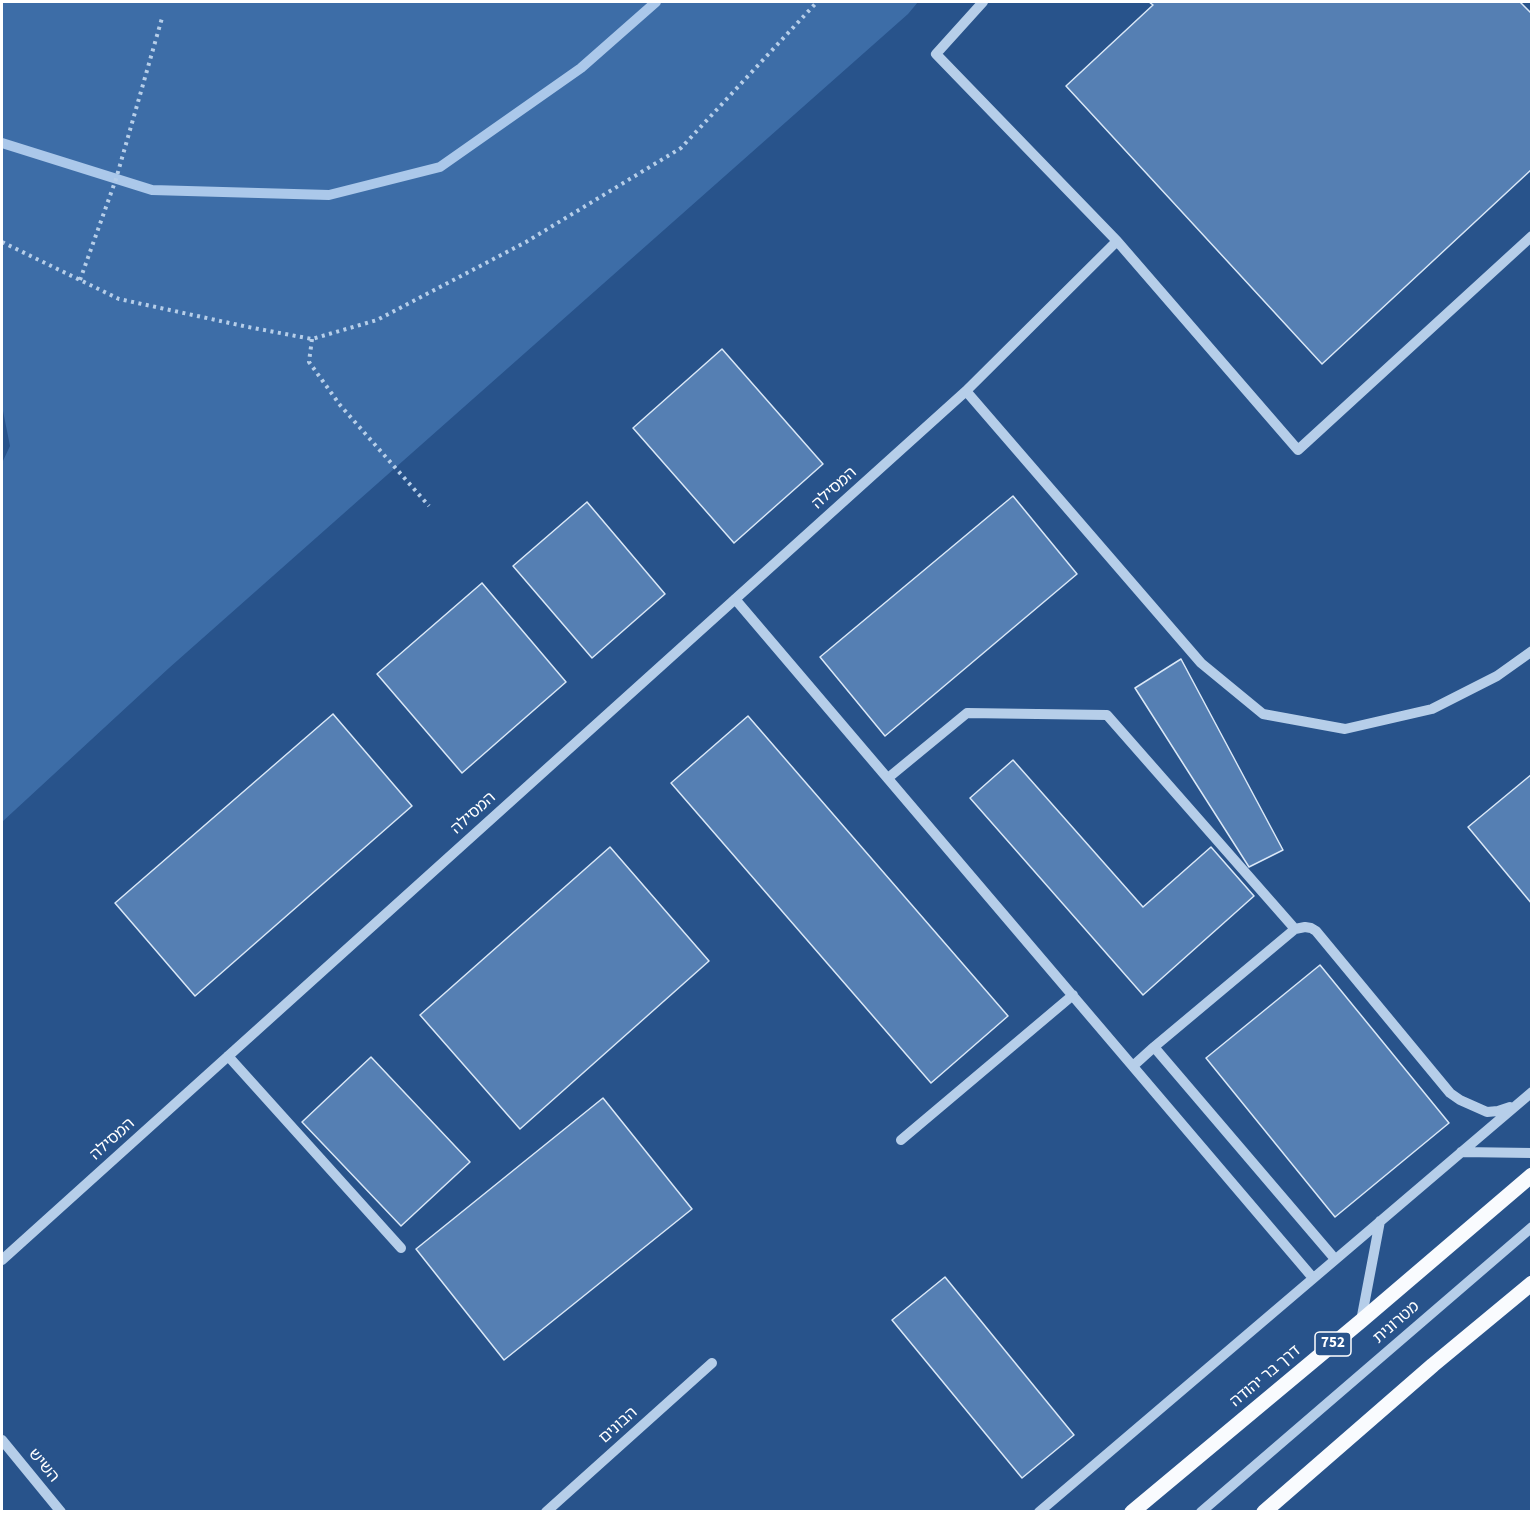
<!DOCTYPE html>
<meta charset="utf-8">
<style>
body{margin:0}
#map{position:relative;width:1533px;height:1513px;overflow:hidden;background:#28538b;font-family:"Source Sans 3",sans-serif}
canvas{display:block}
.frame{position:absolute;inset:0;border:3px solid #fff;pointer-events:none}
</style>
<div id="map">
<canvas width="1533" height="1513"></canvas>
<div class="frame"></div>
</div>
<script>
const ctx = document.querySelector('canvas').getContext('2d');
ctx.lineJoin = 'round';
function fill(path, color) { ctx.fillStyle = color; ctx.fill(path, 'evenodd'); }
const toPath = rows => new Path2D(rows.map(r => 'M' + r).join(''));
function stroke(path, color, width, dash) { ctx.strokeStyle = color; ctx.lineWidth = width; ctx.lineCap = dash ? 'butt' : 'round'; ctx.setLineDash(dash || []); ctx.stroke(path); }
function drawText(font, color, halo, rows, align = 'center') {
  ctx.font = font + ' "Source Sans 3","Noto Sans Hebrew",sans-serif'; ctx.lineWidth = 4.5; ctx.setLineDash([]); ctx.textBaseline = 'middle'; ctx.strokeStyle = halo; ctx.fillStyle = color; for (const [text, x, y, turn = 0] of rows) {
    ctx.save(); ctx.translate(x, y); ctx.rotate((+turn || 0) * Math.PI / 180); ctx.textAlign = isNaN(turn) ? turn : align; if (halo) ctx.strokeText(text, 0, 0); ctx.fillText(text, 0, 0); ctx.restore();
  }
}
fill(toPath([
 [2,2,918,2,908,14,169,668,2,822,2,463,10,446,2,406]
]), '#3d6da7');
stroke(toPath([
 [2,143,152,190,329,195,440,167,581,68,656,2]
]), '#abc8ea', 10);
const building = toPath([
 [1149,2,1520,2,1532,14,1532,169,1322,364,1066,86,1153,5,1149,2],
 [722,349,823,464,734,543,633,428,722,349],
 [1013,496,1077,574,885,736,820,657,1013,496],
 [587,502,665,594,592,658,513,566,587,502],
 [482,583,566,682,462,773,377,674,482,583],
 [1181,659,1283,850,1249,867,1135,688,1181,659],
 [333,714,412,806,195,996,115,903,333,714],
 [748,716,1008,1016,931,1083,671,783,748,716],
 [1013,760,1143,907,1211,847,1254,896,1143,995,970,798,1013,760],
 [1532,774,1532,904,1468,827,1532,774],
 [610,847,709,961,520,1129,420,1015,610,847],
 [1320,965,1449,1123,1335,1217,1206,1058,1320,965],
 [371,1057,470,1162,401,1226,302,1122,371,1057],
 [603,1098,692,1209,504,1360,416,1249,603,1098],
 [945,1277,1074,1435,1022,1478,892,1320,945,1277]
]);
fill(building, '#557fb3');
stroke(building, '#dae8f7', 1.5);
stroke(toPath([
 [2,242,119,299,248,327,312,339,377,320,526,242,681,148,817,2],
 [80,280,116,179,162,18],
 [312,339,309,362,340,405,429,506]
]), '#b6cee9', 4, [3, 4.5]);
stroke(toPath([
 [983,2,936,54,1117,241],
 [966,391,1201,663,1263,714,1345,729,1432,709,1497,676,1532,651],
 [735,599,1313,1278],
 [888,778,967,713,1107,715,1295,929],
 [1154,1047,1335,1259],
 [228,1056,401,1248],
 [1133,1066,1154,1047,1295,929,1305,927,1311,928,1316,931,1450,1093,1460,1100,1487,1112,1498,1111,1510,1107],
 [901,1140,1073,995],
 [1461,1152,1532,1153],
 [2,1260,966,391,1117,241,1298,450,1532,236],
 [1361,1321,1380,1221],
 [2,1440,61,1512],
 [546,1512,712,1363],
 [1039,1512,1532,1092],
 [1201,1512,1532,1227]
]), '#b6cee9', 10);
stroke(toPath([
 [1132,1512,1361,1321,1532,1175],
 [1264,1512,1433,1365,1532,1283]
]), '#f9fbfe', 15);
for (const [x, y, w] of [
 [1333,1344,36]
]) { const box = new Path2D(); box.roundRect(x - w / 2, y - 12, w, 24, 4.5); ctx.fillStyle = '#28538b'; ctx.fill(box); stroke(box, '#fff', 1.5); }
drawText('bold 15px', '#fff', null, [
 ["752",1333,1344]
]);
drawText('16px', '#fff', '#28538b', [
 ["המסילה",835,489,-42],
 ["המסילה",474,814,-42],
 ["המסילה",113,1140,-42],
 ["מטרונית",1397,1323,-41],
 ["דרך בר יהודה",1266,1377,-40],
 ["הבונים",619,1426,-42],
 ["השיש",43,1466,50]
]);
</script>
